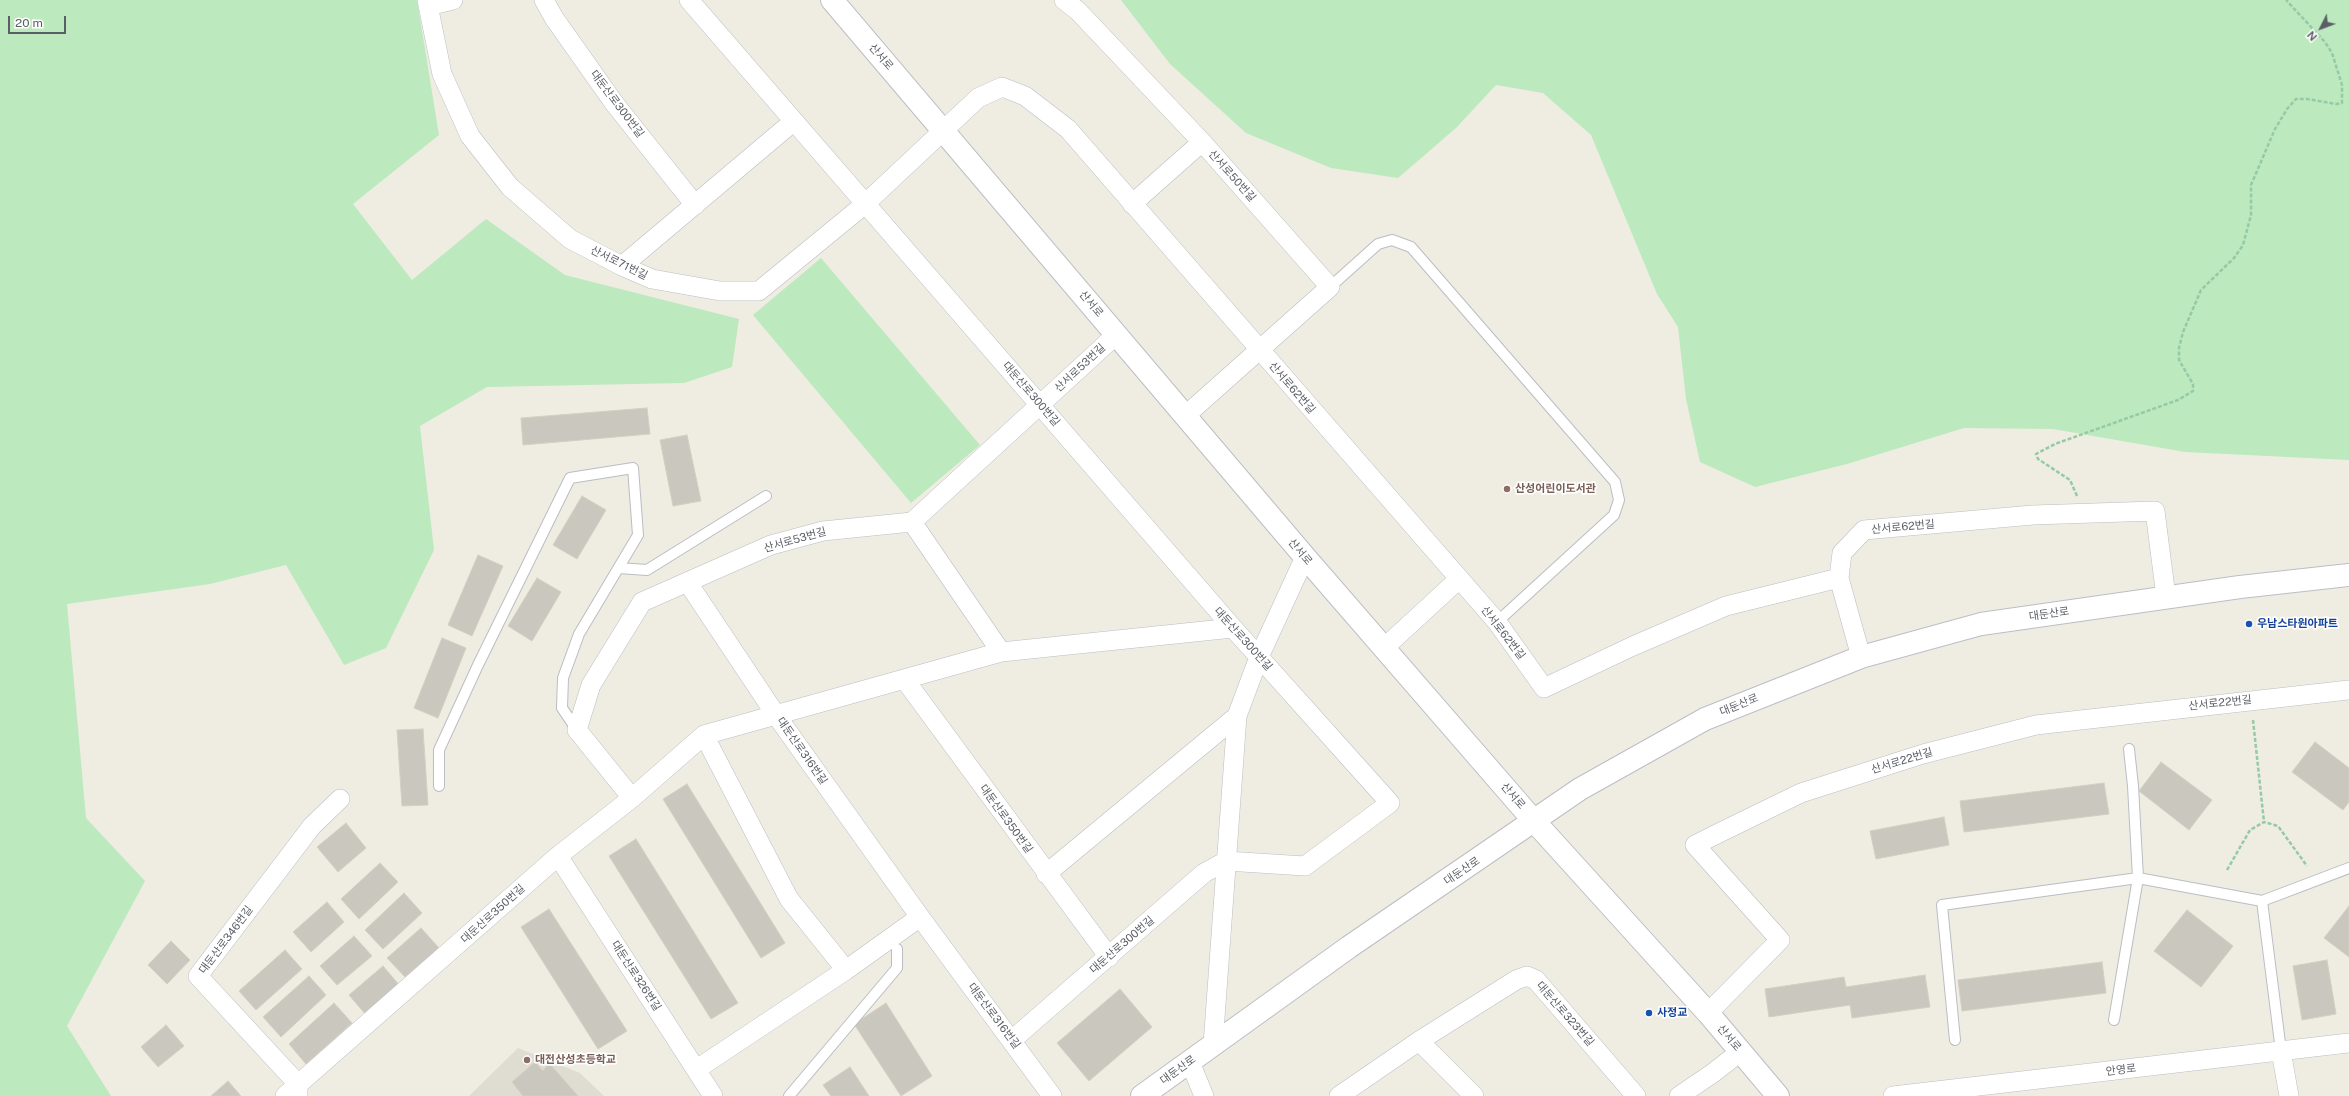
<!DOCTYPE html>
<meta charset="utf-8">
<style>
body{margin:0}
#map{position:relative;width:2349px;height:1096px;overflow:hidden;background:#efede2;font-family:"Public Sans",sans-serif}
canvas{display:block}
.north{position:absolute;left:2301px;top:8px;width:40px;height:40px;-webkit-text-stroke:3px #fff;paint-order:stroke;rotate:228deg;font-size:11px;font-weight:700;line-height:16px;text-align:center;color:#5b5f65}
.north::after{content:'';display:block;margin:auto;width:14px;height:18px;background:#5b5f65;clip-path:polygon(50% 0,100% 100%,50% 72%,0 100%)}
.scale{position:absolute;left:8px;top:16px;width:58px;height:18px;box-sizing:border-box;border:2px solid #5b5f65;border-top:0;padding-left:5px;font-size:12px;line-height:14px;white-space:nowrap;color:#5b5f65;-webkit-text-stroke:3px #fff;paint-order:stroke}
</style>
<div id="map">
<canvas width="2349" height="1096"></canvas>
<div class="north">N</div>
<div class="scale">20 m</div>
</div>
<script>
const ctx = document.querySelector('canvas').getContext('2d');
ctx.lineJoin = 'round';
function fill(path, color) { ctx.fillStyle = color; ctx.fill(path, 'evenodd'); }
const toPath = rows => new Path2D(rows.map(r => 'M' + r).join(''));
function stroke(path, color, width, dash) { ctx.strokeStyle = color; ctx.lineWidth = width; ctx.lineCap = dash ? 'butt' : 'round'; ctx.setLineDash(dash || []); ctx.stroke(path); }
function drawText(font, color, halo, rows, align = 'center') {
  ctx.font = font + ' "Public Sans","Noto Sans KR",sans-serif'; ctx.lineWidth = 3.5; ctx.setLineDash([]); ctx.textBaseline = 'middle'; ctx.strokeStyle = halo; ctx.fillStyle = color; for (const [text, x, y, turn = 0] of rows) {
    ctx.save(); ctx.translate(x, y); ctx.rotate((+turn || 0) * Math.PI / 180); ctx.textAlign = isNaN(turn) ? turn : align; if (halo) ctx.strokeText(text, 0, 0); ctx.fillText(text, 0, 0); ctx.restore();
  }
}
fill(toPath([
 [518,1048,580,1073,604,1096,469,1096]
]), '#dfdcd1');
fill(toPath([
 [0,0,417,0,439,135,353,204,412,280,486,219,565,275,739,319,732,367,684,383,487,387,420,426,434,550,386,648,344,665,286,565,210,584,67,604,86,818,145,881,67,1026,111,1096,0,1096],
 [1121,0,2349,0,2349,460,2185,452,2053,429,1964,428,1847,464,1755,487,1700,462,1686,399,1678,327,1657,294,1591,135,1543,93,1496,85,1456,128,1398,178,1331,168,1246,133,1170,64],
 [821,258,980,445,911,503,753,315]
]), '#bce9be');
const building = toPath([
 [647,408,650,434,523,445,521,418,647,408],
 [687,435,701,501,673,506,660,440,687,435],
 [582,496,606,510,577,559,553,545,582,496],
 [478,555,503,566,472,636,448,625,478,555],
 [537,578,561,592,532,641,508,626,537,578],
 [442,638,466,648,438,718,414,708,442,638],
 [423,729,428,805,402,806,397,730,423,729],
 [2315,742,2349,768,2349,802,2343,810,2292,772,2315,742],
 [2161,762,2212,800,2189,830,2139,791,2161,762],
 [2104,783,2109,814,1964,832,1960,801,2104,783],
 [687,784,785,943,761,958,663,799,687,784],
 [1944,817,1949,845,1876,859,1870,831,1944,817],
 [346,823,366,848,338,872,317,847,346,823],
 [636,839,738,1003,711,1019,609,856,636,839],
 [380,863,398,882,359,919,341,899,380,863],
 [404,893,422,913,383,949,365,930,404,893],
 [327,902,344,922,311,952,293,932,327,902],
 [2349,906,2349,957,2324,938,2349,906],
 [549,909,627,1031,598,1049,521,927,549,909],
 [2187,910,2233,946,2201,987,2154,951,2187,910],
 [421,928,439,948,405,977,387,958,421,928],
 [354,936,372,956,337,985,320,966,354,936],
 [171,941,190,960,167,984,148,965,171,941],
 [285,950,302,969,256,1010,239,991,285,950],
 [2327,960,2336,1014,2302,1020,2293,966,2327,960],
 [2102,962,2106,993,1962,1011,1958,980,2102,962],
 [383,966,400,986,366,1015,349,995,383,966],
 [1925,975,1930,1007,1852,1018,1850,1005,1769,1017,1765,989,1844,977,1846,987,1925,975],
 [309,976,326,995,281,1037,263,1017,309,976],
 [1120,989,1152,1027,1089,1081,1057,1043,1120,989],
 [334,1003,352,1023,306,1064,289,1044,334,1003],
 [886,1003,932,1076,901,1096,854,1024,886,1003],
 [166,1025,184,1046,158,1067,141,1047,166,1025],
 [535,1062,543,1071,549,1063,578,1096,523,1096,512,1082,535,1062],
 [850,1067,869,1096,831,1096,823,1085,850,1067],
 [228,1081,241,1096,211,1096,228,1081]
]);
fill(building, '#cac7bf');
stroke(building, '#d4cfc0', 1);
const lane = toPath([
 [1330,287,1378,244,1392,240,1411,247,1615,482,1619,500,1614,515,1497,622],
 [619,568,647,570,766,496],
 [439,786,439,750,478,665,570,478,633,468,638,535,579,634,563,678,562,708,577,730],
 [2262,901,2349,868],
 [2114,1020,2138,878,2133,786,2129,749],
 [1955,1040,1942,905,2138,878,2262,901,2281,1051],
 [789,1096,897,968,897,949]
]);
const street = toPath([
 [427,0,442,74,470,136,510,187,570,239,622,266,652,279,720,291,759,291,865,204,978,98,1002,87,1025,96,1068,129,1497,622,1544,688,1633,646,1726,606,1839,578],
 [544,0,554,18,614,103,695,205],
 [689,0,1233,628,1390,803,1305,866,1226,861,1204,873,1012,1040],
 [1064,0,1078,11,1202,142,1330,287,1185,416],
 [428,6,453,0],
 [1132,204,1202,142],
 [622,266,794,121],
 [912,522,1001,652],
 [688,583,776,715,920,917,1052,1096],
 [1384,648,1459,579],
 [1861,657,1839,578,1842,553,1864,530,2033,515,2155,511,2166,597],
 [905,680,1109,957],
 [704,735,789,899,846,970],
 [632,798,577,730,591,685,642,602,771,545,823,531,912,522,1117,334],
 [558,856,713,1096],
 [1046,874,1237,716],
 [1708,1013,1780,940,1695,845,1721,832,1801,793,1923,754,2036,725,2349,690],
 [1419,1041,1474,1096],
 [1213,1045,1237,716,1259,657,1305,557],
 [2281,1051,2289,1096],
 [1190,1062,1204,1096],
 [697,1069,846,970,920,917],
 [285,1096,558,856,632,798,704,735,1001,652,1233,628],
 [298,1096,298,1084,198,976,312,826,340,799],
 [1339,1096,1419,1041,1516,980,1527,976,1536,980,1636,1096],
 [1679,1096,1713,1073,1740,1052],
 [1893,1096,2349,1043]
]);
const secondary = toPath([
 [832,0,1305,557,1534,821,1708,1013,1778,1096],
 [1142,1096,1349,947,1580,789,1705,719,1861,657,1981,624,2240,587,2349,575]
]);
stroke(lane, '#babdc3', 12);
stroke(street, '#babdc3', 20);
stroke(secondary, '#bbbec5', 24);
stroke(toPath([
 [2077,496,2070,480,2038,459,2036,454,2055,444,2178,400,2193,391,2193,384,2179,360,2179,348,2183,332,2201,290,2234,258,2243,245,2251,215,2251,185,2275,129,2287,109,2296,99,2307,99,2337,104,2342,103,2342,85,2332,53,2325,42,2286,0],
 [2253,720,2264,822],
 [2227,870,2250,830,2264,822,2278,826,2307,866]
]), '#95caa6', 2.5, [4, 2]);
stroke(lane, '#fff', 10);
stroke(street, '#fff', 19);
stroke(secondary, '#fff', 22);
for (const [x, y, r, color] of [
 [1507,489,4,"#8d6e63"],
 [2249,624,4,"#1a4fb4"],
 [1649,1013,4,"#1a4fb4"],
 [527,1060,4,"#8d6e63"]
]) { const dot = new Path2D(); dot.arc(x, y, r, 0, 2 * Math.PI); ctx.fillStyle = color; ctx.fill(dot); stroke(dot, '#fff', 1.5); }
drawText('11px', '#5b5f65', '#fff', [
 ["산서로",881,57,49],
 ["대둔산로300번길",617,104,53],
 ["산서로50번길",1232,176,48],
 ["산서로71번길",619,263,26],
 ["산서로",1091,304,50],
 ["산서로53번길",1080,368,-43],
 ["산서로62번길",1292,388,49],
 ["대둔산로300번길",1031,394,49],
 ["산서로62번길",1903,527,-5],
 ["산서로53번길",795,540,-16],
 ["산서로",1300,552,50],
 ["대둔산로",2049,614,-8],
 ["산서로62번길",1503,633,52],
 ["대둔산로300번길",1243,639,48],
 ["산서로22번길",2220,703,-6],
 ["대둔산로",1739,705,-22],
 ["대둔산로316번길",802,751,55],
 ["산서로22번길",1902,761,-17],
 ["산서로",1513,796,49],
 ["대둔산로350번길",1006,819,54],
 ["대둔산로",1462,871,-34],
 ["대둔산로350번길",493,914,-42],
 ["대둔산로346번길",226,940,-53],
 ["대둔산로300번길",1122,945,-41],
 ["대둔산로326번길",636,976,57],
 ["대둔산로323번길",1565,1014,49],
 ["대둔산로316번길",994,1016,53],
 ["산서로",1729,1038,50],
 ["대둔산로",1178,1070,-36],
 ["안영로",2121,1070,-7]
]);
drawText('bold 11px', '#785e54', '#fff', [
 ["산성어린이도서관",1515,489],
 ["대전산성초등학교",535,1060]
], 'left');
drawText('bold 11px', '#164399', '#fff', [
 ["우남스타원아파트",2257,624],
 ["사정교",1657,1013]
], 'left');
</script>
